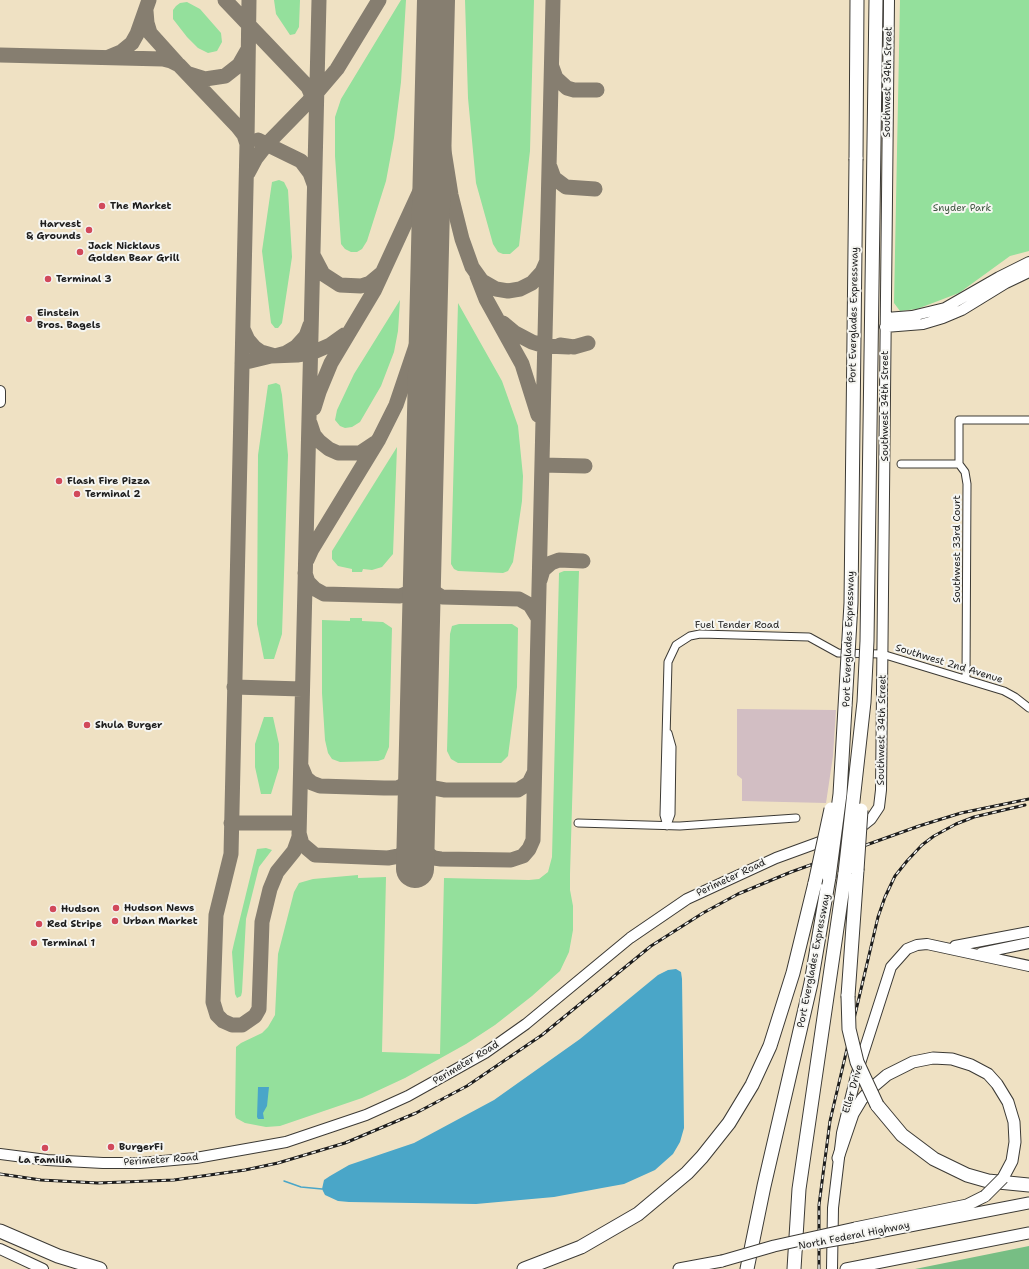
<!DOCTYPE html>
<style>
body{margin:0}
canvas{display:block;background:#efe1c3}
</style>
<canvas width="1029" height="1269"></canvas>
<script>
const ctx = document.querySelector('canvas').getContext('2d');
ctx.lineJoin = 'round';
function fill(path, color) { ctx.fillStyle = color; ctx.fill(path, 'evenodd'); }
const toPath = rows => new Path2D(rows.map(r => 'M' + r).join(''));
function stroke(path, color, width, dash) { ctx.strokeStyle = color; ctx.lineWidth = width; ctx.lineCap = dash ? 'butt' : 'round'; ctx.setLineDash(dash || []); ctx.stroke(path); }
function drawText(font, color, halo, rows, align = 'center') {
  ctx.font = font + ' "Shantell Sans",sans-serif'; ctx.lineWidth = 4; ctx.setLineDash([]); ctx.textBaseline = 'middle'; ctx.strokeStyle = halo; ctx.fillStyle = color; for (const [text, x, y, turn = 0] of rows) {
    ctx.save(); ctx.translate(x, y); ctx.rotate((+turn || 0) * Math.PI / 180); ctx.textAlign = isNaN(turn) ? turn : align; if (halo) ctx.strokeText(text, 0, 0); ctx.fillText(text, 0, 0); ctx.restore();
  }
}
fill(toPath([
 [737,709,836,710,833,756,826,803,742,801,742,779,737,775]
]), '#d2bec3');
fill(toPath([
 [274,0,300,0,299,27,295,34,290,35,276,14],
 [401,0,406,0,401,82,394,138,386,181,367,241,362,249,357,252,351,252,345,249,341,244,335,156,335,117,341,99],
 [465,0,534,0,530,151,519,246,510,254,503,254,498,252,493,244,476,183,468,98],
 [900,0,1029,0,1029,251,1010,256,959,293,917,309,900,311,894,303],
 [187,2,200,9,221,33,222,42,217,51,208,53,198,48,187,37,173,19,173,10,176,6,180,3],
 [279,180,284,182,288,190,292,257,282,323,278,328,275,328,271,323,262,251,272,182],
 [400,300,398,331,394,352,381,386,360,422,352,427,345,428,340,426,335,420,337,410,354,374],
 [458,303,502,381,518,426,523,476,522,501,513,562,508,571,503,573,458,571,454,569,451,564],
 [276,383,280,385,282,395,288,455,282,634,274,659,264,659,257,624,258,455,268,385],
 [397,447,393,554,382,567,372,570,363,569,362,572,352,572,352,569,338,566,332,559,332,551],
 [564,571,579,571,570,874,570,890,573,906,573,930,569,952,560,971,532,996,495,1025,466,1044,405,1078,362,1098,280,1126,266,1127,245,1123,236,1118,235,1114,236,1047,241,1043,262,1033,268,1027,275,1015,278,954,294,892,299,883,313,879,358,875,358,878,386,877,382,1052,440,1054,444,878,529,880,539,879,548,872,552,857,559,573],
 [350,618,362,618,362,621,383,622,392,628,389,747,384,759,378,761,340,762,332,759,328,753,325,740,322,693,322,620,350,621],
 [459,624,512,624,518,628,517,687,508,756,501,763,458,763,451,759,447,751,450,634,452,626],
 [264,717,273,717,279,744,279,768,271,794,261,794,255,767,255,744],
 [266,848,272,850,259,867,246,919,242,992,241,996,237,998,235,994,232,952,234,943,257,849]
]), '#94e09c');
fill(toPath([
 [1029,1246,1029,1269,915,1269]
]), '#77be84');
fill(toPath([
 [676,969,681,972,682,979,684,1128,680,1142,673,1154,655,1170,624,1184,602,1188,554,1197,476,1204,349,1202,338,1201,325,1195,322,1189,324,1180,330,1176,349,1165,414,1143,494,1100,580,1039,658,975,668,970],
 [258,1087,269,1087,267,1106,263,1113,264,1119,258,1119,257,1117]
]), '#4aa6c8');
stroke(toPath([
 [284,1181,301,1187,322,1189]
]), '#4aa6c8', 1.5);
stroke(toPath([
 [225,0,308,87,315,103],
 [435,10,440,109,444,151,451,195,462,239,472,267,482,281,496,289,508,291,520,289,532,283,542,272,546,263],
 [146,11,147,23,150,33,177,63],
 [0,55,163,59,171,61,179,65,237,126,244,135,247,144,231,854,216,915,213,1002,217,1015,223,1021,232,1025,242,1025,255,1016,259,1009,262,922,270,889,277,872,294,851,299,837,319,0],
 [109,57,121,52,132,43,137,34,149,0],
 [552,67,556,78,567,88,574,90,597,90],
 [189,74,205,79,225,76,239,65,247,51],
 [314,96,337,69,379,0],
 [258,140,301,161,310,173,314,184],
 [247,141,249,0],
 [550,167,554,178,566,187,595,189],
 [248,173,256,158,267,144,309,101,316,88],
 [313,255,323,274,340,285,361,286,370,283,382,273],
 [477,276,486,299,522,364,538,415],
 [503,323,515,333,532,342,545,346,569,347],
 [243,329,248,340,254,347,261,352,275,356,286,353,296,347,306,336,310,325],
 [560,345,574,347,588,343],
 [242,363,271,356,297,355,314,352,330,345,344,335],
 [314,408,319,392,331,363,374,291,432,165],
 [310,423,314,435,319,441,329,449,338,453,360,453,375,443],
 [542,465,585,466],
 [307,560,312,549,379,439,396,405,417,343,424,307,429,262],
 [423,568,428,586,434,592,442,597,519,599,530,605,538,618],
 [305,573,308,582,315,589,324,594,400,596,408,593,418,584,422,565],
 [540,580,543,570,551,563,559,560,583,561],
 [234,687,302,689],
 [417,765,422,776,428,784,434,788,445,790,518,790,529,783,534,773],
 [301,766,306,778,312,783,320,786,384,788,397,788,406,784,411,779,417,765],
 [231,823,299,823],
 [299,833,302,844,315,855,388,858,399,856,409,849,416,834],
 [416,834,420,847,425,852,434,858,441,859,511,860,523,856,529,849,533,840,553,0]
]), '#867e70', 15);
stroke(toPath([
 [415,869,436,0]
]), '#867e70', 38);
const street = toPath([
 [901,464,959,464],
 [966,679,967,484,965,472,959,464,959,420,1029,420],
 [578,823,680,826,796,818],
 [667,825,671,814,672,747,668,733],
 [667,826,664,815,668,662,676,645,690,636,700,634,809,637,838,653,882,654,1004,691,1015,697,1029,708]
]);
const secondary = toPath([
 [886,318,912,316,945,308,999,277,1029,262],
 [885,327,923,324,943,318,962,310,1006,283,1029,272],
 [0,391,0,402],
 [955,946,1029,932],
 [981,953,1029,943],
 [0,1154,47,1160,103,1163,140,1163,196,1158,286,1142,366,1115,408,1096,485,1053,526,1024,630,938,687,899,776,858,861,827,871,819,879,807,881,790,889,0],
 [0,1249,43,1269],
 [832,1269,833,1208,842,1133,856,1076,891,967,907,949,917,945,927,944,1029,966]
]);
const primary = toPath([
 [838,1158,853,1114,862,1099,874,1086,887,1075,913,1062,933,1058,952,1059,971,1065,988,1074,997,1084,1008,1102,1014,1122,1015,1142,1012,1161,1003,1178],
 [855,1228,967,1205,985,1196],
 [853,1237,1029,1203],
 [679,1269,722,1261],
 [846,1269,1029,1233]
]);
const highway = toPath([
 [856,159,857,0],
 [848,996,857,870],
 [877,1105,902,1135,934,1159,967,1175,988,1181,1029,1185],
 [0,1231,58,1256,100,1269],
 [524,1269,581,1247,638,1214,687,1173,702,1157,729,1123,752,1085,770,1046,793,973,815,883],
 [747,1269,764,1186,811,983,829,877],
 [794,1269,799,1189,845,873]
]);
stroke(street, '#3c3a35', 9);
stroke(secondary, '#3c3a35', 12);
stroke(primary, '#3c3a35', 13);
stroke(highway, '#3c3a35', 15);
stroke(street, '#fff', 7);
stroke(secondary, '#fff', 10);
stroke(primary, '#fff', 11);
stroke(highway, '#fff', 13);
const rail = toPath([
 [0,1174,41,1180,98,1183,174,1180,245,1170,278,1163,345,1143,416,1113,467,1086,542,1035,651,946,703,913,738,894,791,872,919,826,961,813,1029,799],
 [819,1269,819,1205,830,1121,878,917,885,897,895,876,907,861,922,845,934,836,956,824,974,817,1025,805]
]);
stroke(rail, '#1c1c1c', 3);
stroke(rail, '#f6f6f2', 1.5, [4.5]);
const primaryBridge = toPath([
 [985,1196,1003,1178],
 [818,1243,853,1237],
 [722,1261,774,1246,855,1228]
]);
const highwayBridge = toPath([
 [857,870,861,810],
 [845,873,864,702,867,641,876,0],
 [829,877,840,794,851,603,856,159],
 [815,883,831,809],
 [848,996,849,1029,857,1062,877,1105]
]);
stroke(primaryBridge, '#3c3a35', 13, []);
stroke(highwayBridge, '#3c3a35', 15, []);
stroke(primaryBridge, '#fff', 11);
stroke(highwayBridge, '#fff', 13);
for (const [x, y, r, color] of [
 [102,206,4,"#d1495b"],
 [89,230,4,"#d1495b"],
 [80,252,4,"#d1495b"],
 [48,279,4,"#d1495b"],
 [29,319,4,"#d1495b"],
 [59,481,4,"#d1495b"],
 [77,494,4,"#d1495b"],
 [87,725,4,"#d1495b"],
 [116,908,4,"#d1495b"],
 [53,909,4,"#d1495b"],
 [115,921,4,"#d1495b"],
 [39,924,4,"#d1495b"],
 [34,943,4,"#d1495b"],
 [111,1147,4,"#d1495b"],
 [45,1148,4,"#d1495b"]
]) { const dot = new Path2D(); dot.arc(x, y, r, 0, 2 * Math.PI); ctx.fillStyle = color; ctx.fill(dot); stroke(dot, '#f6f6f2', 1.5); }
drawText('10px', '#1c1c1c', '#f6f6f2', [
 ["Southwest 34th Street",888,82,-89],
 ["Port Everglades Expressway",854,315,-89],
 ["Southwest 34th Street",885,406,-90],
 ["Southwest 33rd Court",957,549,-90],
 ["Fuel Tender Road",737,625],
 ["Port Everglades Expressway",849,639,-88],
 ["Southwest 2nd Avenue",949,664,17],
 ["Southwest 34th Street",882,730,-89],
 ["Perimeter Road",731,878,-25],
 ["Port Everglades Expressway",814,961,-79],
 ["Perimeter Road",466,1063,-31],
 ["Eller Drive",853,1089,-74],
 ["Perimeter Road",161,1160,-4],
 ["North Federal Highway",854,1236,-11]
]);
drawText('bold 10px', '#1c1c1c', '#f6f6f2', [
 ["The Market",110,206],
 ["Harvest",81,224,"right"],
 ["& Grounds",81,236,"right"],
 ["Jack Nicklaus",88,246],
 ["Golden Bear Grill",88,258],
 ["Terminal 3",56,279],
 ["Einstein",37,313],
 ["Bros. Bagels",37,325],
 ["Flash Fire Pizza",67,481],
 ["Terminal 2",85,494],
 ["Shula Burger",95,725],
 ["Hudson News",124,908],
 ["Hudson",61,909],
 ["Urban Market",123,921],
 ["Red Stripe",47,924],
 ["Terminal 1",42,943],
 ["BurgerFi",119,1147],
 ["La Familia",45,1160,"center"]
], 'left');
drawText('10px', '#405742', '#f6f6f2', [
 ["Snyder Park",962,208]
]);
</script>
